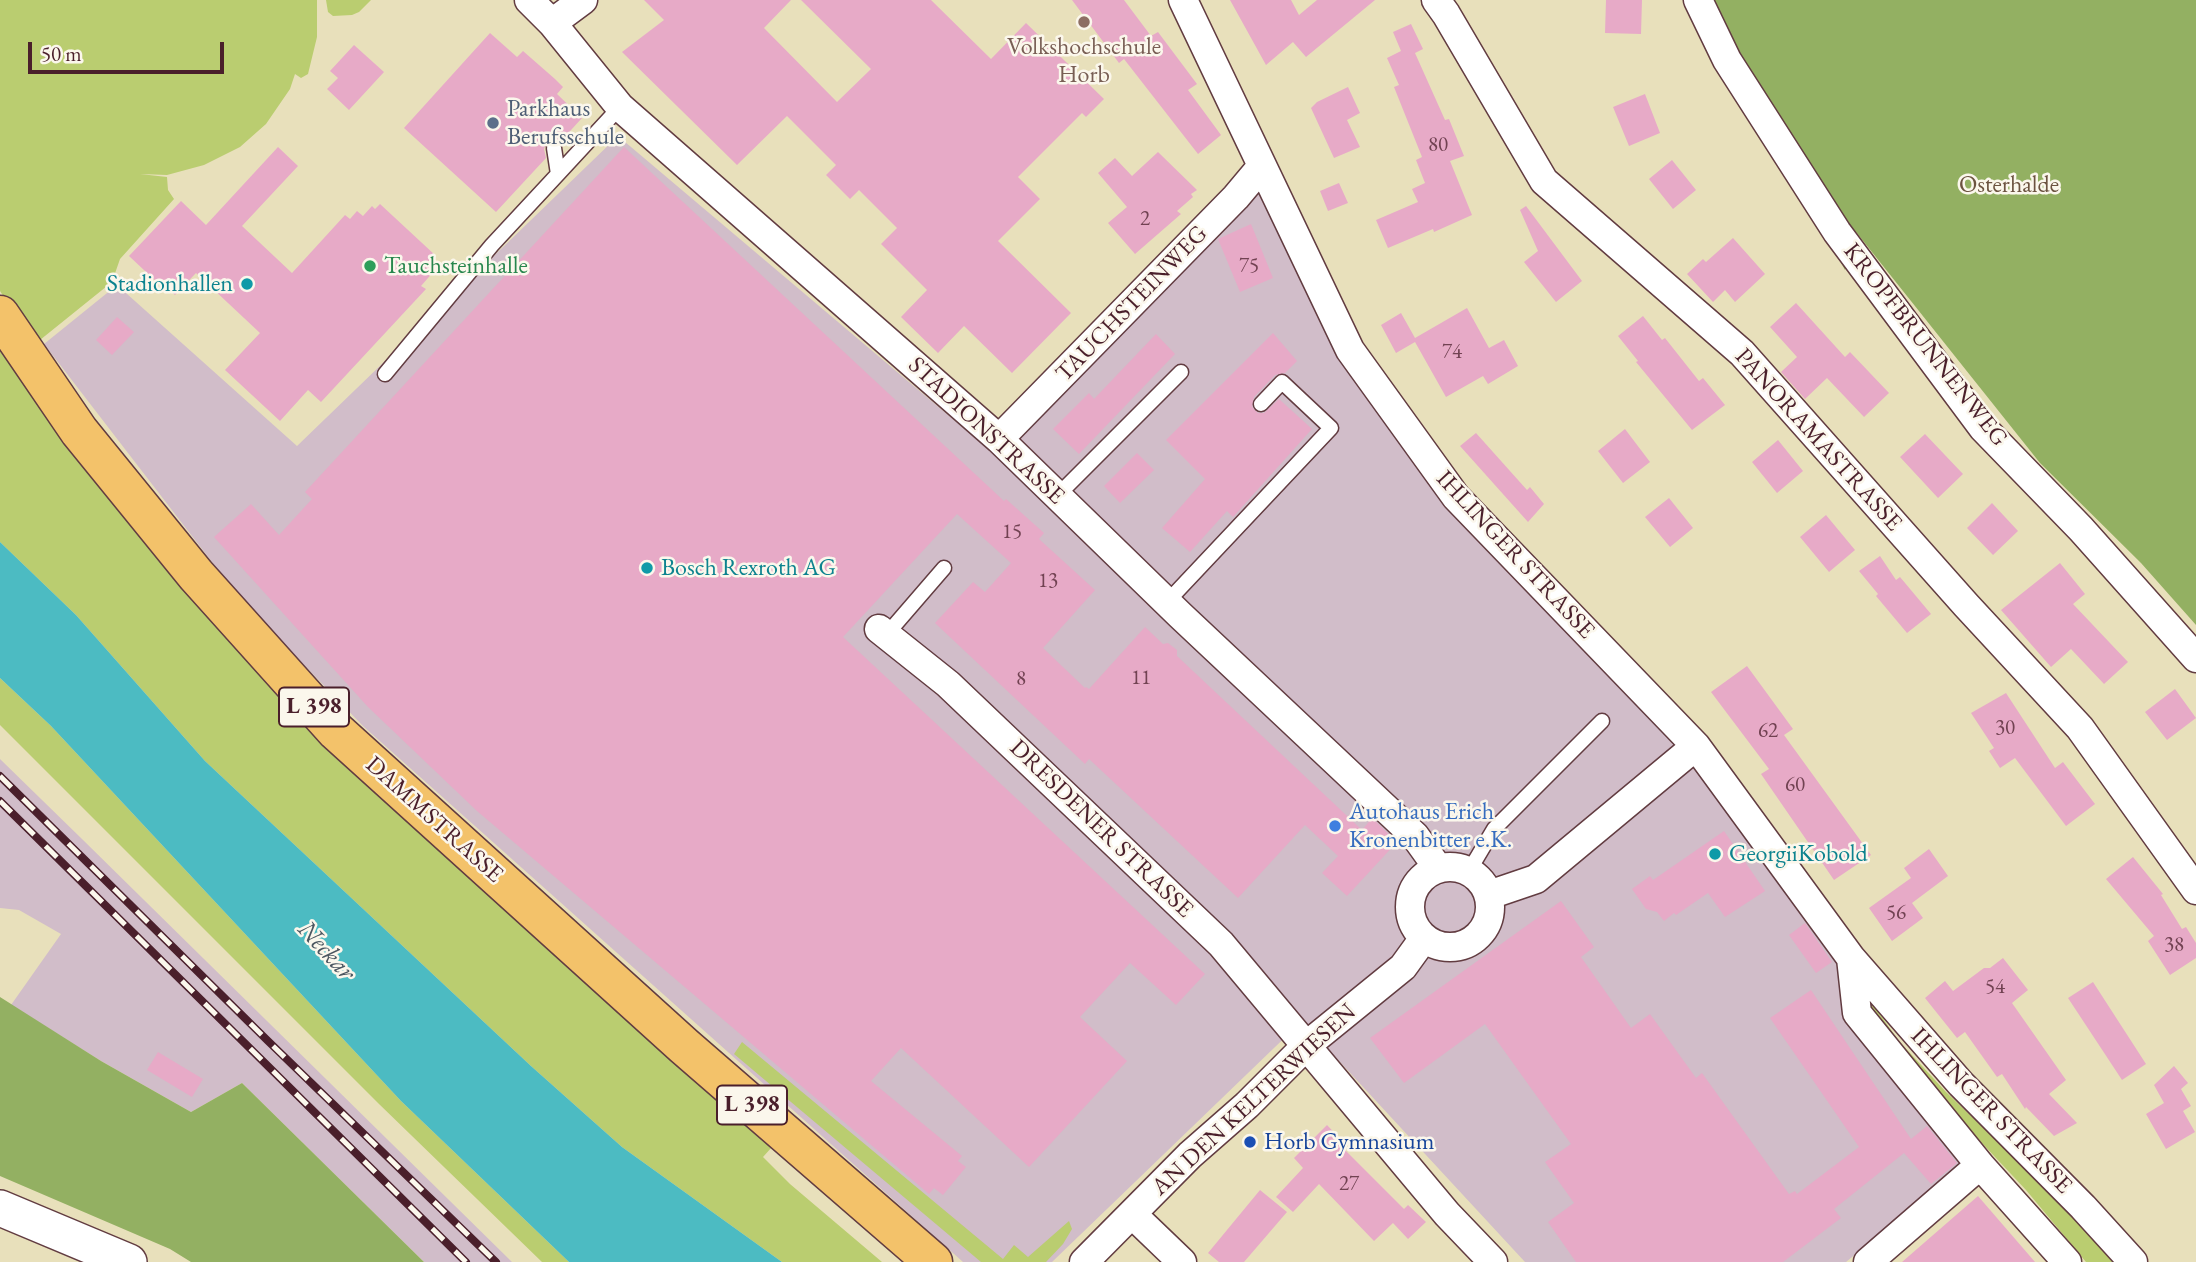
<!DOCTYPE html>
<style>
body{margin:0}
#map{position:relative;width:2196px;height:1262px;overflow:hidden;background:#e8e0bb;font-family:"EB Garamond",serif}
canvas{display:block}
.scale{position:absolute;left:28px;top:42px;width:196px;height:32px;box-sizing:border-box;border:4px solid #4a1f2b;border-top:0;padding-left:9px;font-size:21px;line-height:24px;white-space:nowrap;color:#4a1f2b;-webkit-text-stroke:5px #fbf7ec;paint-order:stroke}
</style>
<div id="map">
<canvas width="2196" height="1262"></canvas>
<div class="scale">50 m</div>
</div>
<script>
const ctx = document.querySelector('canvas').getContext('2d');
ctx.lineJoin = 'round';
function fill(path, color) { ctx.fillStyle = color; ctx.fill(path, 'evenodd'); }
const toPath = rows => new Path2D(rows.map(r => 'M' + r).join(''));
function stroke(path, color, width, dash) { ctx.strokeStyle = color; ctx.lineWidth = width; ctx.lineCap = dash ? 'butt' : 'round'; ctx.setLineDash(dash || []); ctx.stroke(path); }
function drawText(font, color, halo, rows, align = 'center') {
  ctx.font = font + ' "EB Garamond",serif'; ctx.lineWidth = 5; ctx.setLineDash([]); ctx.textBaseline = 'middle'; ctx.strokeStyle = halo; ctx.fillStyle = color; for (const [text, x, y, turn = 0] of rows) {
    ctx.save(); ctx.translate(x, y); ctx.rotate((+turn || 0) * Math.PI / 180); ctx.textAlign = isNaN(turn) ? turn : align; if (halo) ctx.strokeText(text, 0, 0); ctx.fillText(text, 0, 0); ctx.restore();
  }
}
fill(toPath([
 [618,136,993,453,1257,188,1339,357,1449,506,1696,767,1843,969,1844,1019,1966,1164,1846,1262,1525,1262,1302,1021,1052,1262,963,1262,363,726,242,601,44,344,117,285,297,446],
 [0,759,82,839,512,1262,424,1262,242,1083,191,1112,101,1061,11,1005,61,934,19,910,0,908]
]), '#d1bdc9');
fill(toPath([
 [0,0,317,0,317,37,308,74,301,78,295,74,290,89,266,124,240,147,204,165,167,175,140,174,167,177,168,190,174,199,120,259,112,282,40,340,25,330,0,291],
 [326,0,371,0,359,12,352,15,333,16,328,12],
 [0,350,55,429,339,760,772,1147,763,1157,790,1184,882,1262,782,1262,622,1147,531,1066,205,761,76,615,0,542],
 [0,678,51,726,401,1101,569,1262,542,1262,379,1104,0,725],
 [1868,998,1899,1041,1946,1092,1998,1142,2047,1185,2116,1262,2086,1262,2026,1190,1889,1044,1865,1002],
 [742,1042,1003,1259,1014,1245,1028,1257,1069,1221,1072,1229,1063,1244,1046,1262,981,1262,734,1054]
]), '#bacd70');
fill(toPath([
 [1686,0,2196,0,2196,625,2141,563,2040,463,1856,232,1845,270,1804,196],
 [0,997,101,1061,191,1112,242,1083,424,1262,191,1262,170,1249,0,1176]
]), '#93b062');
fill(toPath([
 [0,542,76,615,205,761,531,1066,622,1147,782,1262,569,1262,401,1101,51,726,0,678]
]), '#4cbbc2');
fill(toPath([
 [644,0,791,0,764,28,837,102,871,69,801,0,931,0,991,59,1026,23,1104,99,1086,117,1082,113,1018,177,1040,199,998,241,1071,313,1012,373,964,326,938,353,901,317,927,290,881,244,897,228,859,190,850,199,826,175,836,165,787,116,737,165,622,52,664,20],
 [1072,0,1124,0,1151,36,1158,32,1197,84,1188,90,1221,135,1198,154,1124,59,1119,63],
 [1230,0,1291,0,1299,15,1317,0,1375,0,1306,57,1293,42,1266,65],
 [1606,0,1642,0,1641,34,1605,33],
 [1411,24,1423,49,1415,53,1445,120,1449,119,1464,156,1450,161,1472,215,1434,232,1433,229,1388,248,1376,220,1418,202,1412,189,1425,183,1416,160,1422,157,1394,87,1399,85,1387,58,1401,51,1393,32],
 [490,33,517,57,523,51,555,79,563,87,557,94,582,118,561,141,553,138,548,141,544,149,546,158,496,212,404,128],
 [354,45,384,72,349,110,327,89,338,78,330,71],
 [1348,87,1360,113,1347,120,1360,147,1334,158,1311,108,1317,102],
 [1645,94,1660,133,1629,146,1613,107],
 [278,147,298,166,242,226,292,273,345,215,350,219,357,211,363,216,372,206,375,209,380,204,435,255,427,263,435,270,421,286,426,289,321,402,308,390,280,421,225,370,260,333,196,273,175,295,162,283,160,285,129,256,181,201,206,225],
 [624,147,1004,501,1006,499,1044,533,1039,539,1095,590,1043,648,1085,688,1086,687,1089,689,1145,627,1163,644,1168,643,1177,650,1177,656,1362,830,1372,818,1397,842,1347,896,1322,873,1338,856,1305,825,1238,898,1089,759,1085,764,935,623,973,582,985,592,1011,563,957,514,843,637,1205,974,1176,1005,1130,963,1080,1017,1127,1061,1029,1167,901,1048,871,1081,962,1156,958,1161,966,1167,943,1195,934,1188,929,1194,477,811,368,707,214,537,251,504,279,535,312,499,305,492],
 [1158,152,1197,190,1191,194,1193,197,1177,211,1181,214,1135,254,1108,223,1127,207,1098,173,1115,158,1132,176],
 [1672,160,1696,190,1673,209,1649,179],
 [1339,183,1348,203,1328,211,1320,191],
 [1526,206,1582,281,1556,302,1524,262,1538,251,1520,210],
 [1251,224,1273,278,1240,292,1218,239],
 [1733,238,1765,274,1735,302,1725,290,1713,302,1687,274,1703,259,1706,262],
 [1796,303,1845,357,1850,352,1889,393,1864,417,1827,378,1805,399,1781,372,1797,357,1770,327],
 [1467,308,1489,348,1504,340,1518,366,1488,384,1483,376,1446,397,1415,342,1396,353,1381,325,1401,313,1415,338],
 [1643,316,1662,340,1665,338,1699,381,1703,378,1725,405,1692,430,1636,362,1638,361,1618,336],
 [117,317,134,332,112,355,96,340],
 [1273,333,1297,361,1285,373,1275,375,1254,397,1252,407,1258,413,1264,413,1279,399,1312,429,1233,517,1227,511,1190,552,1162,528,1205,479,1166,440],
 [1156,334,1175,354,1079,454,1053,429,1089,393,1094,399],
 [1625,429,1650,462,1623,483,1598,451],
 [1476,433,1527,490,1530,487,1544,504,1528,522,1460,446],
 [1925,434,1963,474,1938,498,1900,457],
 [1778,440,1803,471,1777,493,1752,462],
 [1137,453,1154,470,1120,503,1104,486],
 [1669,498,1693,528,1670,547,1645,517],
 [1992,503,2018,531,1993,555,1967,528],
 [1826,515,1855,550,1829,572,1800,537],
 [1880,556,1896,580,1900,577,1931,614,1907,633,1876,596,1878,594,1859,571],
 [2060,563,2085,594,2073,604,2128,662,2104,684,2071,649,2051,667,2001,610],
 [1747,666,1793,729,1784,735,1871,855,1834,880,1761,774,1769,769,1711,692],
 [2175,689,2196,718,2167,740,2145,712],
 [2006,693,2055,768,2063,762,2095,804,2066,826,2015,758,2000,768,1989,751,1994,748,1971,713],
 [1724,831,1765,891,1725,917,1708,893,1676,915,1674,913,1664,921,1657,912,1646,909,1632,889,1650,876,1653,880],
 [1929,849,1948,876,1912,903,1923,918,1892,941,1869,908,1911,878,1904,868],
 [2133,857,2163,894,2161,895,2182,929,2186,927,2196,943,2196,958,2170,975,2148,941,2154,936,2106,879],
 [1561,901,1594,947,1581,957,1631,1028,1650,1014,1696,1078,1702,1073,1789,1194,1795,1191,1797,1194,1859,1147,1770,1018,1811,990,1911,1139,1927,1126,1957,1163,1931,1184,1904,1153,1834,1209,1841,1218,1783,1262,1576,1262,1548,1222,1574,1203,1545,1162,1571,1144,1485,1024,1404,1083,1370,1038],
 [1805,923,1832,962,1816,973,1789,935],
 [2003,958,2028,990,2012,1003,2066,1080,2049,1094,2077,1123,2054,1136,2026,1107,2025,1109,2002,1074,1997,1077,1965,1032,1957,1038,1925,998,1945,981,1953,991,1984,968,1990,968],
 [2093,982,2146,1064,2122,1080,2068,998],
 [158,1052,203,1079,192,1097,147,1070],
 [2174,1066,2188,1083,2181,1089,2191,1106,2183,1111,2195,1132,2166,1149,2146,1114,2164,1103,2154,1085],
 [1327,1125,1346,1145,1343,1148,1404,1209,1408,1205,1426,1222,1408,1239,1393,1223,1374,1241,1319,1184,1293,1212,1276,1197,1303,1168,1294,1158],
 [1260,1190,1287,1212,1244,1262,1219,1262,1208,1253],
 [1978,1196,2035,1262,1902,1262]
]), '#e7aac7');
const service = toPath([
 [554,148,558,174,620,107],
 [385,374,492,245,558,174],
 [1057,496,1181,372],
 [1167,602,1331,428,1282,382,1261,404],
 [887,634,944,568],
 [1469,871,1494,829,1602,721]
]);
const minor = toPath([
 [529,0,552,23,620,107,999,439,1180,615,1415,836,1438,868],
 [1183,0,1350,350,1456,497,1696,746,1851,958,1961,1084,2083,1207,2133,1262],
 [1436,0,1446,14,1544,181,1742,353,1966,605,2080,728,2196,890],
 [1698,0,1727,60,1837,232,1983,428,2081,529,2196,658],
 [552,23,583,0],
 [999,439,1236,197,1262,166],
 [879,629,948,684,1221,944,1447,1214,1493,1262],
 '1410 907a40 40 0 1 1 80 0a40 40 0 1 1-80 0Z',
 [1489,895,1536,879,1696,746],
 [1851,958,1857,1013,1980,1165,2067,1262],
 [1132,1214,1182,1262],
 [1084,1262,1190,1155,1247,1105,1307,1045,1403,967,1424,938],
 [1868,1262,1980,1165]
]);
const tertiary = toPath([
 [0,1208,129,1262]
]);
const primary = toPath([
 [0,315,79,431,196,575,336,731,684,1046,933,1262]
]);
stroke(service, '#623c41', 17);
stroke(minor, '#623c41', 31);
stroke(tertiary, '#623c41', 38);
stroke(primary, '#623c41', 41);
stroke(service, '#fff', 14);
stroke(minor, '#fff', 28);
stroke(tertiary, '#fff', 35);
stroke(primary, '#f3c26a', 38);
const rail = toPath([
 [0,776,268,1041,496,1262],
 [0,801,466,1262]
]);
stroke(rail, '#4a1f2b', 8);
stroke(rail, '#fbf7ec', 5, [16]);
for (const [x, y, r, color] of [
 [1084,22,7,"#8d6e63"],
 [493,123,7,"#5c6f8a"],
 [370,266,7,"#2e9e5b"],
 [247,284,7,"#0f9aa8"],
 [647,568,7,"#0f9aa8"],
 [1335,826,7,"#3f7fe0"],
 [1715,854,7,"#0f9aa8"],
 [1250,1142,7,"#1a4fb4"]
]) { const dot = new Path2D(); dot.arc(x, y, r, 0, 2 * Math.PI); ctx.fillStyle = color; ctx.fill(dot); stroke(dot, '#fbf7ec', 2.5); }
drawText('21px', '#714252', null, [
 ["80",1438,145],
 ["2",1145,219],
 ["75",1249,266],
 ["74",1452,352],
 ["15",1012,532],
 ["13",1048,581],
 ["11",1141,678],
 ["8",1021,679],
 ["30",2005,728],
 ["62",1768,731],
 ["60",1795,785],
 ["56",1896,913],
 ["38",2174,945],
 ["54",1995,987],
 ["27",1349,1184]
]);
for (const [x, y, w] of [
 [314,707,70],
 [752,1105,70]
]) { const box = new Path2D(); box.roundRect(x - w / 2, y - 19.5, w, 39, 5); ctx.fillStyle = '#fbf7ec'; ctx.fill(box); stroke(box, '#4a1f2b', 2); }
drawText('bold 23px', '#4a1f2b', null, [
 ["L 398",314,707],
 ["L 398",752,1105]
]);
drawText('24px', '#785e54', '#fbf7ec', [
 ["Volkshochschule",1084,47],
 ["Horb",1084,75]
]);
drawText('24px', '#4e5e75', '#fbf7ec', [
 ["Parkhaus",507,109],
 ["Berufsschule",507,137]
], 'left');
drawText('24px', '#6c5340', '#fbf7ec', [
 ["Osterhalde",2009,185]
]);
drawText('24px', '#27864d', '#fbf7ec', [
 ["Tauchsteinhalle",384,266]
], 'left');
drawText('24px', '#0d838f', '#fbf7ec', [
 ["Stadionhallen",233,284,"right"],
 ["Bosch Rexroth AG",661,568],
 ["GeorgiiKobold",1729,854]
], 'left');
drawText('24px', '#4a1f2b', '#fbf7ec', [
 ["TAUCHSTEINWEG",1132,304,-46],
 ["KROPFBRUNNENWEG",1925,345,52],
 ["STADIONSTRASSE",986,431,43],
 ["PANORAMASTRASSE",1818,440,48],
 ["IHLINGER STRASSE",1515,555,47],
 ["DAMMSTRASSE",434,820,42],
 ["DRESDENER STRASSE",1101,829,44],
 ["AN DEN KELTERWIESEN",1254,1100,-43],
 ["IHLINGER STRASSE",1991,1111,46]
]);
drawText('24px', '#366cbe', '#fbf7ec', [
 ["Autohaus Erich",1349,812],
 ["Kronenbitter e.K.",1349,840]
], 'left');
drawText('24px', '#164399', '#fbf7ec', [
 ["Horb Gymnasium",1264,1142]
], 'left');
drawText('italic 26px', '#4b5660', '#fbf7ec', [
 ["Neckar",326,951,47]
]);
</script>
